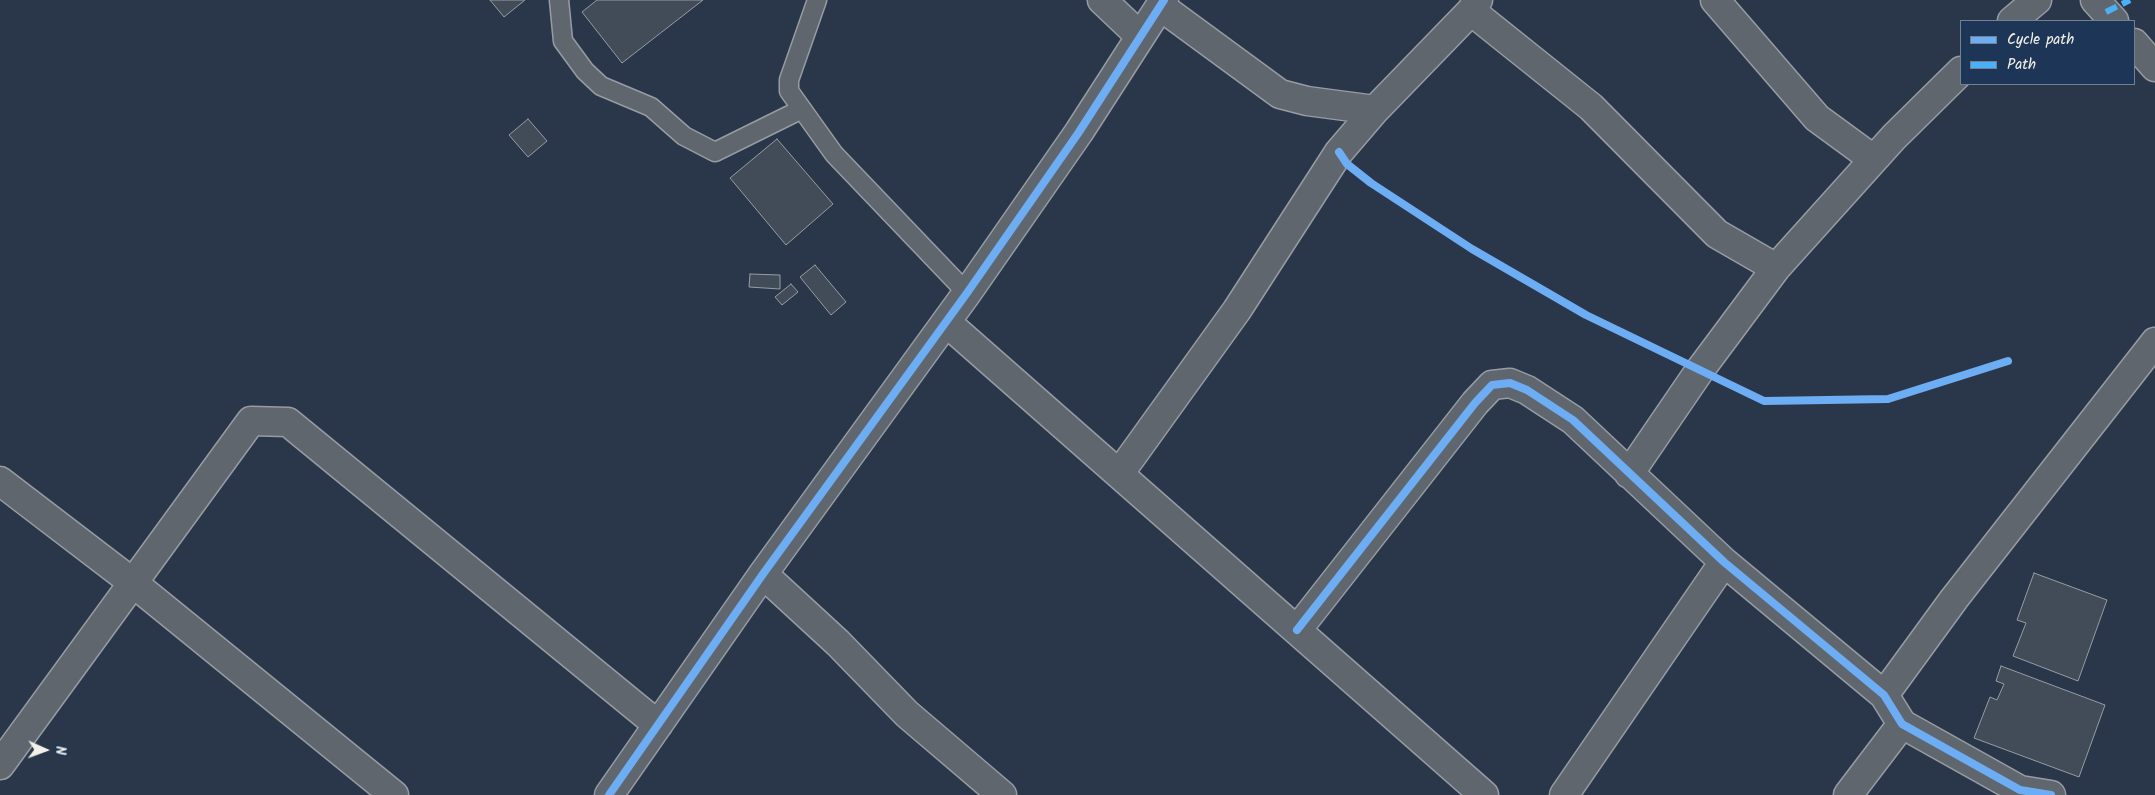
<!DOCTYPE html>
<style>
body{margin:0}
#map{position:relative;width:2155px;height:795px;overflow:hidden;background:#2a374a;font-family:Kalam,sans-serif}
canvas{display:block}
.legend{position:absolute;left:1960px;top:20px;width:175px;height:65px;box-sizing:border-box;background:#1d3557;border:1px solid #738091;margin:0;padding:6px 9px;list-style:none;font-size:15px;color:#f4f1e8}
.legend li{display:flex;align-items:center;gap:10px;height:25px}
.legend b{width:25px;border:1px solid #738091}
.north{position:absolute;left:20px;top:725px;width:50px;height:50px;-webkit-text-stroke:4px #1d3557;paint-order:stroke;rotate:92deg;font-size:14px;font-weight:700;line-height:20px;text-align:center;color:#f4f1e8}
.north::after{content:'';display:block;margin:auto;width:18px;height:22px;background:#f4f1e8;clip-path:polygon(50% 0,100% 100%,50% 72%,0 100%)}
</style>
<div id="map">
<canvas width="2155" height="795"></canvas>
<ul class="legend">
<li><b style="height:6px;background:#6dadf4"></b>Cycle path</li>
<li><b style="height:6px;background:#4cb0f7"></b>Path</li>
</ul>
<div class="north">N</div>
</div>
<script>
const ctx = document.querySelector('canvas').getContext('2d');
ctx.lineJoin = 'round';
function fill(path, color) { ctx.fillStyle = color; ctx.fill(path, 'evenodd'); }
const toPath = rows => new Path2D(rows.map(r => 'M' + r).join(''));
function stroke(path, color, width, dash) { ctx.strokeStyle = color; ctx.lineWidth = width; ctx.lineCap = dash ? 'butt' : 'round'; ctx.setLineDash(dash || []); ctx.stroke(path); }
const building = toPath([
 [490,0,525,0,504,17,490,0],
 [597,0,703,0,622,63,582,12,597,0],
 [528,119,547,141,528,157,509,135,528,119],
 [777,139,833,204,786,245,730,178,777,139],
 [815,265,846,302,831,315,800,277,815,265],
 [750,274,780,275,780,289,749,287,750,274],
 [791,284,798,292,782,305,775,297,791,284],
 [2034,573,2107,600,2078,681,2013,656,2026,623,2017,620,2034,573],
 [2001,666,2105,705,2079,777,1974,738,1990,697,1997,700,2004,684,1996,681,2001,666]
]);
fill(building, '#424c59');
stroke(building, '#979ca3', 1);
const service = toPath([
 [559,0,563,41,585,71,601,86,651,107,684,136,715,152,802,109],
 [817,0,789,80,789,91,834,154,967,293]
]);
const minor = toPath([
 [1102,0,1140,36],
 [1715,0,1817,118,1873,159],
 [2095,0,2114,21],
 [1160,6,1280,94,1307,101,1375,110],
 [1471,11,1591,107,1717,234,1776,268],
 [2012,21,2037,0],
 [2134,43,2155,67],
 [946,322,1484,795],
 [1119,474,1237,310,1339,152,1375,110,1471,11,1478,0],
 [1629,474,1700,370,1776,268,1894,137,1961,71],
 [0,481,132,582,394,795],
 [763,574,838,643,907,714,1002,795],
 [1297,630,1475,403,1492,385,1510,383,1527,390,1573,420,1724,562,1884,695,1902,724,2020,790,2051,795],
 [1884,695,1954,599,2155,342],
 [0,765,251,421,288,422,658,725],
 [609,795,763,574,967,293,1079,132,1164,0],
 [1564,795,1724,562],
 [1848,795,1902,724]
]);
stroke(service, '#979ca3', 21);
stroke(minor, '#979ca3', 31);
stroke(service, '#60666e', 18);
stroke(minor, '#60666e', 28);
stroke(toPath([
 [2106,12,2130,0]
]), '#4cb0f7', 6, [12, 6]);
stroke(toPath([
 [1339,152,1347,164,1371,183,1472,249,1586,315,1764,401,1888,399,2008,361],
 [1297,630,1475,403,1492,385,1510,383,1527,390,1573,420,1724,562,1884,695,1902,724,2020,790,2051,795],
 [609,795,763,574,967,293,1079,132,1164,0]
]), '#6dadf4', 8);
</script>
